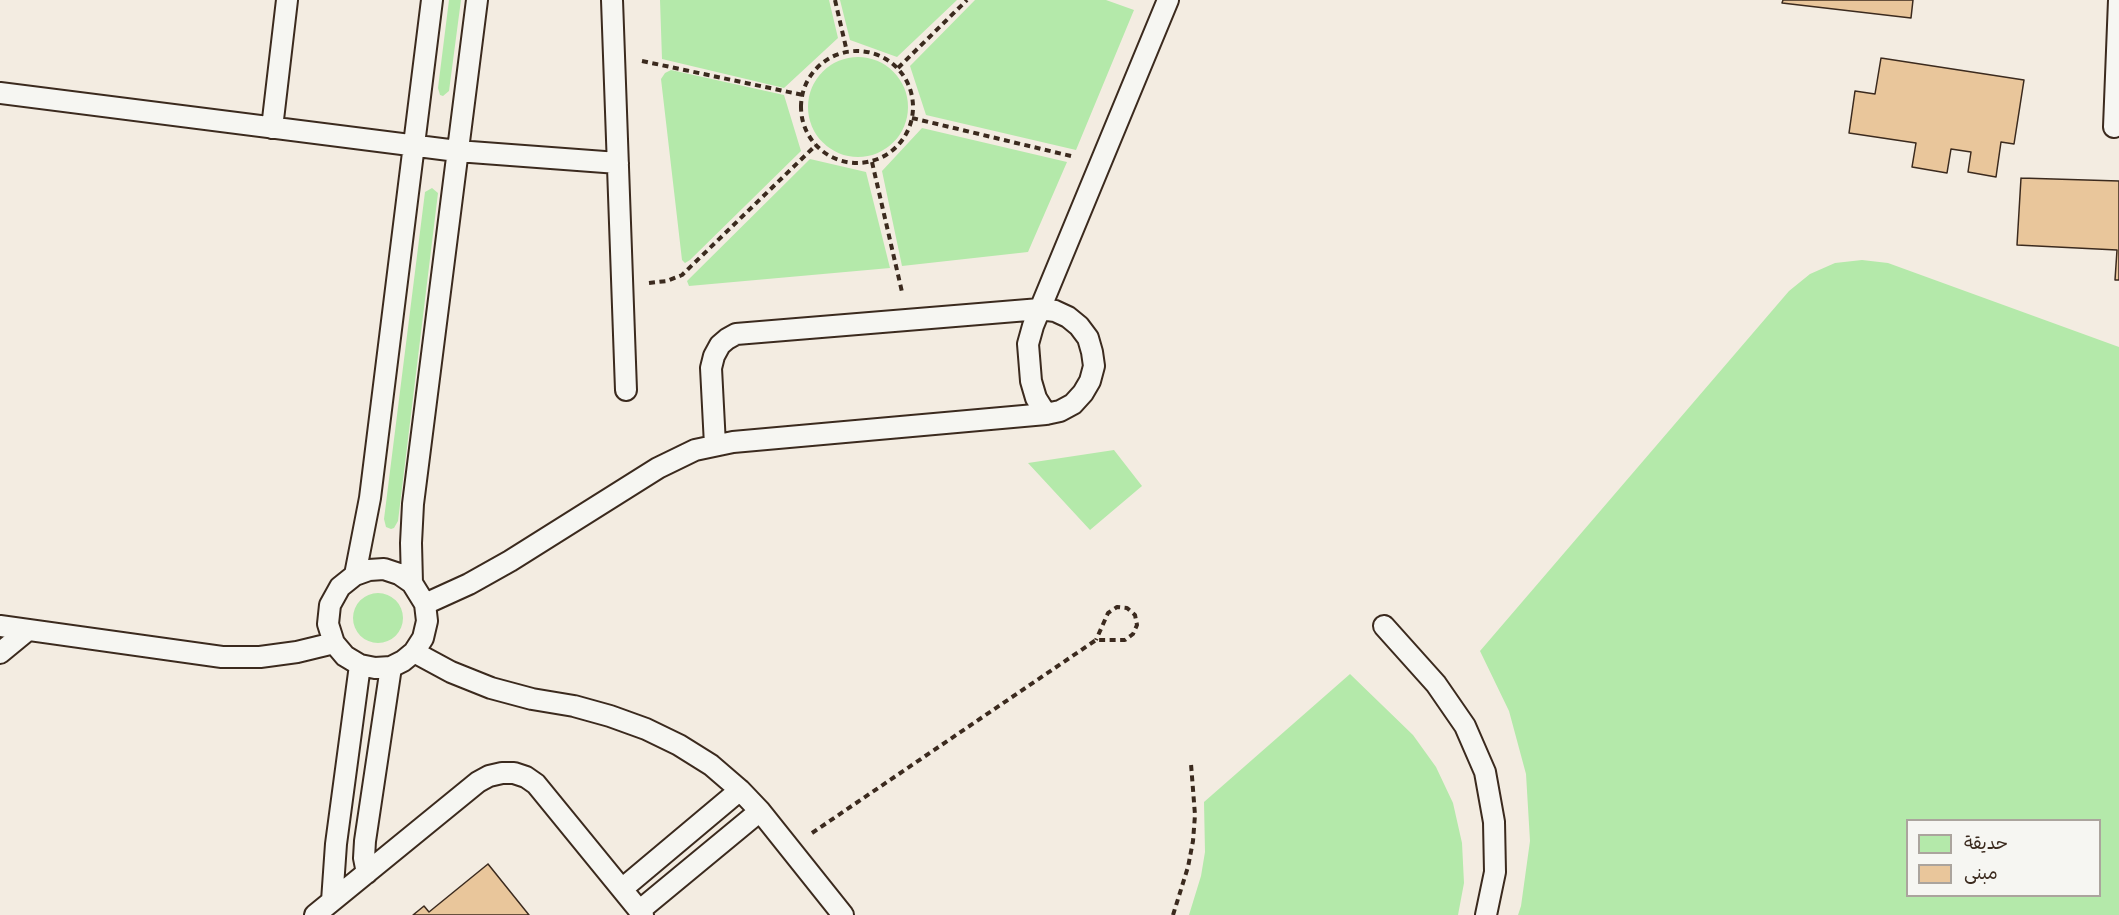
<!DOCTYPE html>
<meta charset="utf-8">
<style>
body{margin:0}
#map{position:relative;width:2119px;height:915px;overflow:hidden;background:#f3ece1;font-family:"Indie Flower","Playpen Sans Arabic",sans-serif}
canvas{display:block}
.legend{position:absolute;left:1906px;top:819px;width:195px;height:78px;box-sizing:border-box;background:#f6f6f2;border:2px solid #aba49d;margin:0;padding:8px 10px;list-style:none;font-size:18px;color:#3b2a1e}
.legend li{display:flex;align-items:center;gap:12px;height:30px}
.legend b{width:30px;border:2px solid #aba49d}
</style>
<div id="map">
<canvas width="2119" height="915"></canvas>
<ul class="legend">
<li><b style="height:16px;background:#b4e9aa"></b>حديقة</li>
<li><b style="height:16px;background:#e9c69b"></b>مبنى</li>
</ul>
</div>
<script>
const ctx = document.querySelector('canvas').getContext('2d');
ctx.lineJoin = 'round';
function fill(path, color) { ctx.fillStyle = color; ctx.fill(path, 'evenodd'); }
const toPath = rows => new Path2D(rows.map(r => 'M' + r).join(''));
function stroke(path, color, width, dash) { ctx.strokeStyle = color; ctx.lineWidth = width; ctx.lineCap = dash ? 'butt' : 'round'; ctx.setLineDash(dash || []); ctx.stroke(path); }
fill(toPath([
 [449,0,461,0,449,91,443,96,440,95,438,88],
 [660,0,829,0,838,38,784,88,662,59],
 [840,0,957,0,897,57,850,40],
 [975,0,1106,0,1134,10,1076,150,926,115,910,66],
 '808 107a50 50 0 1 1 100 0a50 50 0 1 1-100 0Z',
 [671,70,784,95,801,151,690,260,685,263,682,260,661,79,665,73],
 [922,128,1067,162,1028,252,902,266,882,171],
 [810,159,866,172,890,268,689,286,687,281],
 [432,188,438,193,398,521,394,528,391,529,386,527,384,519,425,192],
 [1862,260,1888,263,2119,347,2119,915,1518,915,1521,906,1530,841,1526,774,1509,711,1480,651,1789,291,1810,274,1835,263],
 [1908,820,2100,820,2100,896,1908,896],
 [1114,450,1142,486,1090,530,1028,463],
 '353 618a25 25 0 1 1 50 0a25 25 0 1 1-50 0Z',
 [1350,674,1413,735,1436,767,1453,803,1462,843,1464,883,1458,915,1189,915,1201,876,1205,852,1204,802]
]), '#b4e9aa');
const building = toPath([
 [1783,0,1913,0,1911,18,1782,3,1783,0],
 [1881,58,2024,80,2014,144,2001,142,1996,177,1968,172,1971,152,1951,149,1947,173,1912,167,1916,143,1849,133,1855,91,1875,94,1881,58],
 [2021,178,2119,181,2119,280,2115,280,2117,250,2017,245,2021,178],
 [488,864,529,915,413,915,424,906,429,912,488,864]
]);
fill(building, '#e9c69b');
stroke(building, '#3b2a1e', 1.5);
const service = toPath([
 [612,0,626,390],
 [0,93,457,151,618,163],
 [2114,127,2119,0],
 [272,128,287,0],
 [1046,414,1036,398,1031,381,1028,344,1033,326,1168,0],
 [355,575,370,498,432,0],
 [412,583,399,574,384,569,369,570,355,575,340,587,330,605,328,624,334,643,345,656,360,665,375,668,391,667,403,661,414,652,423,638,427,621,425,604,412,583,411,543,413,504,477,0],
 [425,604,469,584,510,561,658,468,695,450,733,442,1046,414,1060,411,1073,404,1083,393,1090,381,1094,366,1092,352,1088,338,1079,326,1068,317,1055,311,1040,309,736,334,727,339,720,345,714,356,711,368,715,445],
 [0,626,222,657,260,657,297,652,334,643],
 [1384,626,1436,684,1465,726,1485,772,1494,822,1495,872,1486,915],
 [414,652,451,672,491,688,532,699,574,706,610,716,646,729,679,745,711,765,740,790,760,811,843,915],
 [0,653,28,630],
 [367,873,364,858,365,841,391,667],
 [622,889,740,790],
 [332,901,336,844,360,665],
 [639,911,760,811],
 [315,915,478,782,489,776,502,773,514,773,526,777,536,784,643,915]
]);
stroke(service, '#3b2a1e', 24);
stroke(toPath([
 [835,0,847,52],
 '801 107a56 56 0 1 1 112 0a56 56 0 1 1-112 0Z',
 [642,61,803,95],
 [898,68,967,0],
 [912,118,1075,157],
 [872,162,902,292],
 [649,283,667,281,682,275,816,145],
 [812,833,1096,640,1125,640,1133,634,1137,625,1135,615,1127,608,1117,607,1108,613,1096,640],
 [1173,915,1188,867,1193,841,1195,815,1191,764]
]), '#3b2a1e', 4, [6, 4.5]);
stroke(service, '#f6f6f2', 20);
</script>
